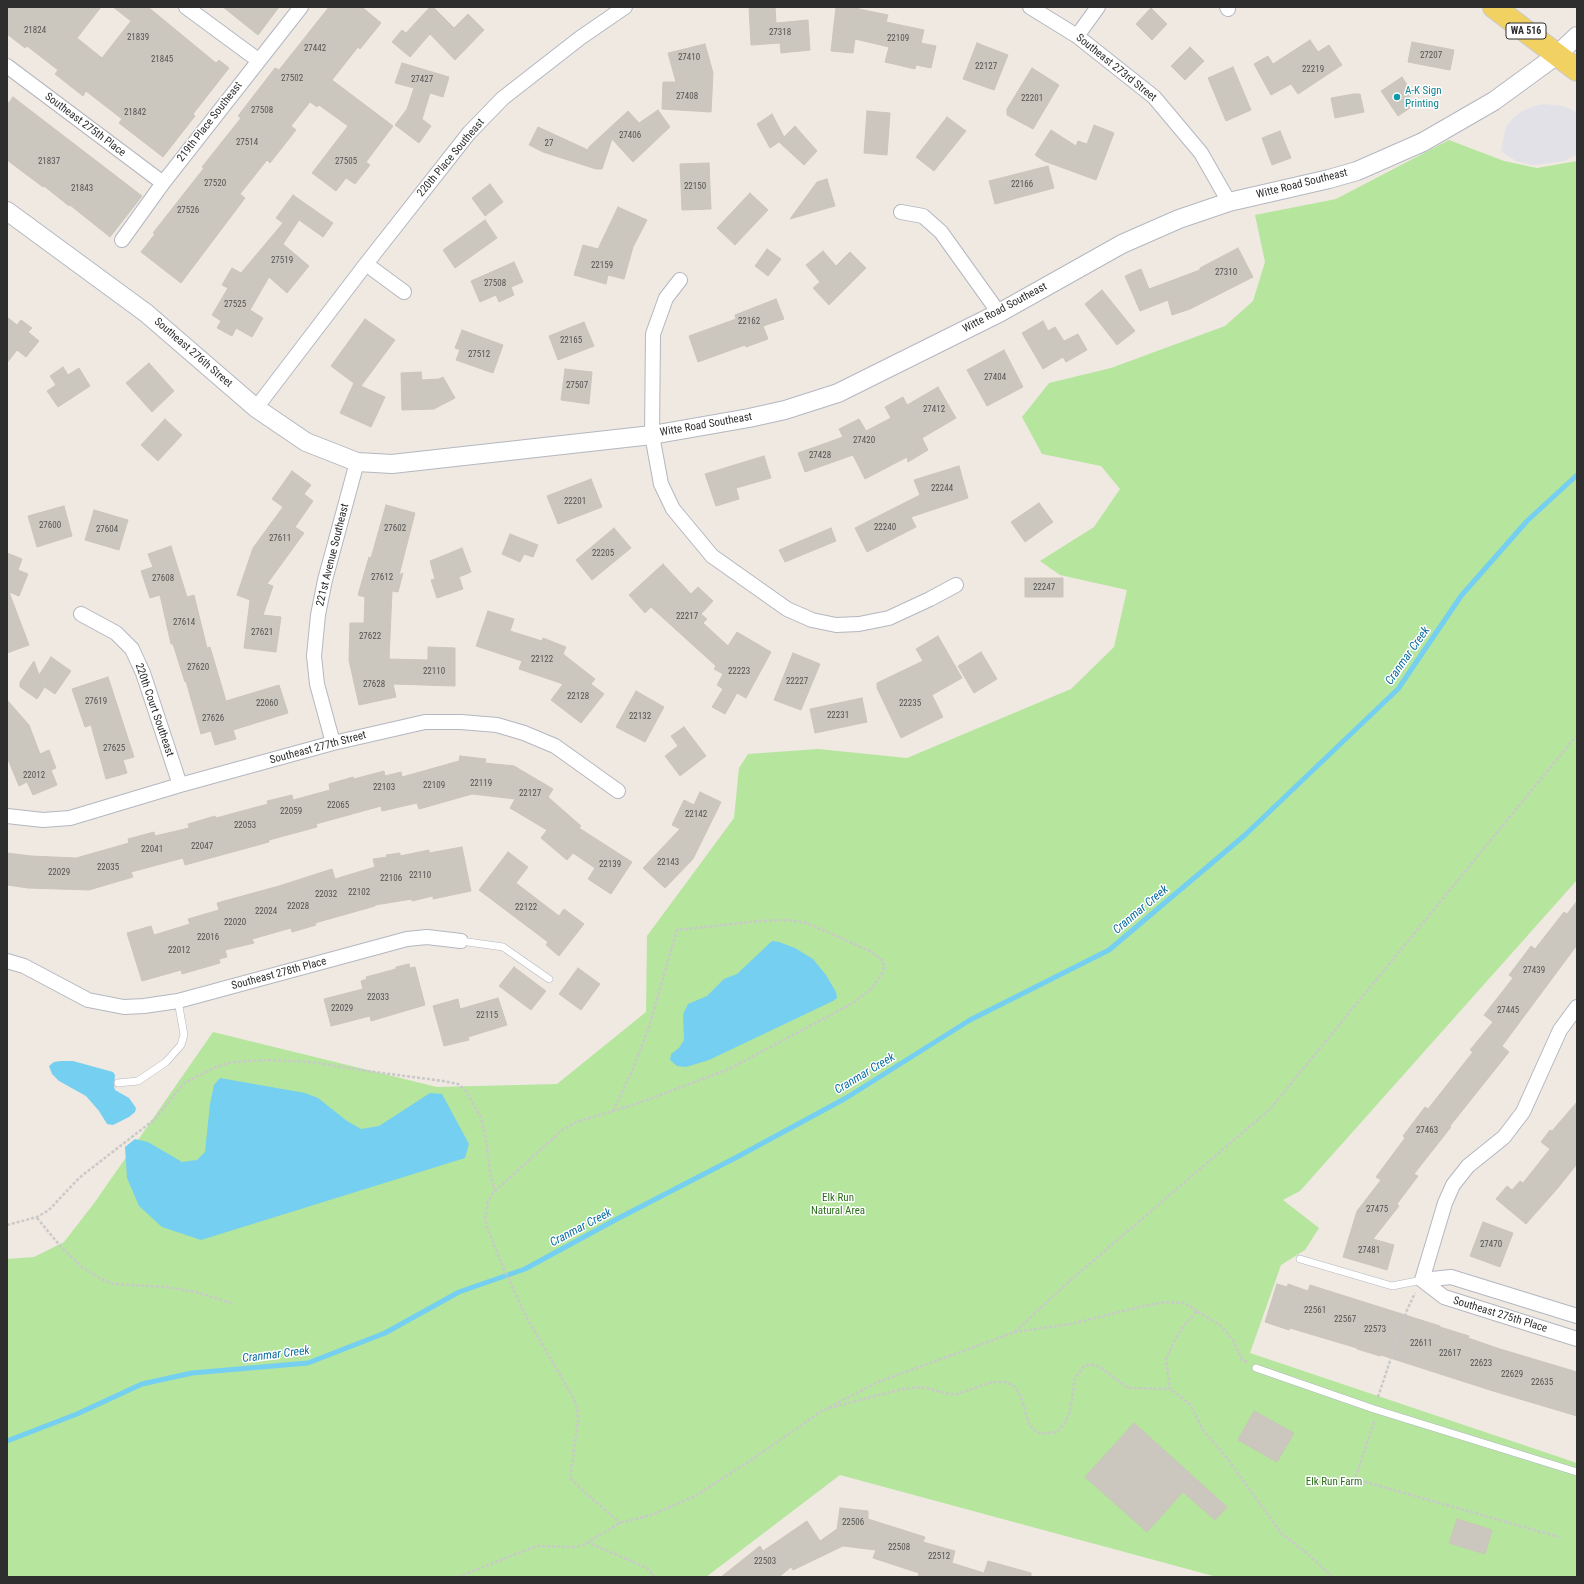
<!DOCTYPE html>
<style>
body{margin:0}
#map{position:relative;width:1584px;height:1584px;overflow:hidden;background:#efe9e1;font-family:"Roboto Condensed",sans-serif}
canvas{display:block}
.frame{position:absolute;inset:0;border:8px solid #2e2e2e;pointer-events:none}
</style>
<div id="map">
<canvas width="1584" height="1584"></canvas>
<div class="frame"></div>
</div>
<script>
const ctx = document.querySelector('canvas').getContext('2d');
ctx.lineJoin = 'round';
function fill(path, color) { ctx.fillStyle = color; ctx.fill(path, 'evenodd'); }
const toPath = rows => new Path2D(rows.map(r => 'M' + r).join(''));
function stroke(path, color, width, dash) { ctx.strokeStyle = color; ctx.lineWidth = width; ctx.lineCap = dash ? 'butt' : 'round'; ctx.setLineDash(dash || []); ctx.stroke(path); }
function drawText(font, color, halo, rows, align = 'center') {
  ctx.font = font + ' "Roboto Condensed",sans-serif'; ctx.lineWidth = 3; ctx.setLineDash([]); ctx.textBaseline = 'middle'; ctx.strokeStyle = halo; ctx.fillStyle = color; for (const [text, x, y, turn = 0] of rows) {
    ctx.save(); ctx.translate(x, y); ctx.rotate((+turn || 0) * Math.PI / 180); ctx.textAlign = isNaN(turn) ? turn : align; if (halo) ctx.strokeText(text, 0, 0); ctx.fillText(text, 0, 0); ctx.restore();
  }
}
fill(toPath([
 [1543,104,1563,106,1573,110,1577,113,1577,154,1565,161,1532,165,1516,161,1501,151,1506,127,1515,116,1522,111,1535,106]
]), '#e3e1e8');
fill(toPath([
 [1449,140,1504,161,1537,168,1577,161,1577,880,1300,1191,1283,1200,1319,1228,1305,1250,1281,1265,1250,1353,1577,1463,1577,1577,1217,1577,840,1475,706,1577,7,1577,7,1259,34,1257,64,1242,95,1202,213,1032,437,1087,557,1084,646,1012,647,936,734,818,739,768,748,754,818,749,907,758,1071,689,1114,647,1127,590,1060,575,1040,561,1094,527,1120,489,1101,466,1042,454,1022,417,1049,383,1111,368,1225,326,1253,301,1265,262,1255,215,1336,199]
]), '#b6e59e');
fill(toPath([
 [772,941,779,942,795,948,813,959,826,975,836,992,837,998,833,1001,709,1060,686,1067,677,1066,670,1060,671,1054,679,1048,684,1040,683,1014,688,1004,707,996,724,979,737,974],
 [61,1061,73,1061,113,1072,115,1075,114,1086,115,1090,129,1098,136,1108,135,1112,129,1117,113,1125,107,1124,99,1111,86,1096,59,1081,52,1074,49,1066,54,1062],
 [220,1078,305,1093,318,1098,347,1121,361,1129,379,1126,430,1093,442,1094,469,1144,465,1158,201,1240,162,1227,139,1206,127,1178,125,1147,135,1139,148,1142,182,1162,197,1160,205,1152,210,1104,214,1085]
]), '#75cff0');
stroke(toPath([
 [7,1441,77,1414,142,1384,192,1373,308,1363,385,1333,459,1292,525,1269,617,1219,737,1157,846,1098,970,1020,1109,950,1245,835,1398,689,1461,596,1527,521,1577,475]
]), '#75cff0', 5);
const building = toPath([
 [7,7,101,7,77,38,102,58,131,21,113,7,148,7,216,63,219,60,229,68,193,114,195,116,163,157,119,123,122,119,86,91,83,96,55,74,58,70,27,46,25,48,7,34,7,7],
 [223,7,279,7,258,35,223,7],
 [329,7,362,7,381,23,360,49,358,47,332,80,393,126,366,162,370,165,355,184,346,178,336,191,312,173,348,126,319,105,317,107,310,102,291,126,296,130,270,163,267,160,240,194,245,198,181,283,141,252,155,234,153,233,204,168,202,167,241,118,238,116,275,68,279,70,329,7],
 [430,7,433,7,454,28,468,14,484,30,455,60,430,34,410,57,392,42,402,30,406,33,430,7],
 [749,7,775,7,776,23,808,20,810,50,781,53,780,43,751,45,749,7],
 [836,7,859,7,859,9,888,15,886,22,924,30,921,43,936,46,931,68,916,65,915,69,885,62,889,47,855,39,853,53,831,51,836,7],
 [1151,8,1167,24,1152,40,1136,24,1151,8],
 [1310,40,1318,52,1329,45,1342,65,1298,94,1291,84,1271,95,1254,64,1268,56,1273,64,1310,40],
 [1412,42,1454,50,1450,70,1408,62,1412,42],
 [977,43,1008,55,994,90,963,79,977,43],
 [705,44,713,73,711,112,662,109,663,82,676,82,668,53,705,44],
 [1190,47,1204,61,1185,80,1171,66,1190,47],
 [402,63,449,77,443,97,430,93,422,119,431,126,419,143,395,125,407,109,414,88,395,83,402,63],
 [1233,67,1251,110,1226,121,1208,78,1233,67],
 [1032,68,1059,85,1033,129,1007,115,1007,109,1032,68],
 [1402,77,1413,94,1405,100,1410,108,1398,116,1381,91,1402,77],
 [1354,94,1360,94,1364,112,1335,118,1331,98,1354,94],
 [13,97,142,196,110,237,70,205,69,206,44,186,43,187,7,160,7,105,13,97],
 [658,110,670,127,633,162,612,139,602,169,596,169,543,152,529,145,538,127,588,150,589,147,628,111,639,123,658,110],
 [867,111,890,113,887,155,864,153,867,111],
 [772,114,784,137,795,126,817,151,804,165,779,142,770,148,757,124,772,114],
 [947,117,966,131,934,171,916,157,947,117],
 [1094,125,1114,133,1096,180,1044,161,1035,155,1051,130,1076,146,1078,141,1087,144,1094,125],
 [1280,131,1291,158,1272,165,1262,138,1280,131],
 [709,163,711,209,682,210,680,164,709,163],
 [1048,166,1054,188,995,204,989,181,1048,166],
 [827,179,835,206,790,219,817,182,827,179],
 [490,184,503,202,485,216,472,198,490,184],
 [750,193,768,210,735,245,717,228,750,193],
 [293,195,333,223,323,237,299,220,283,244,309,266,287,293,269,277,250,310,263,318,252,337,236,328,232,336,217,328,221,321,212,315,228,288,222,285,232,268,241,273,283,223,276,218,293,195],
 [618,207,647,220,633,247,624,279,608,275,606,284,574,275,583,245,598,249,618,207],
 [485,220,497,238,455,268,443,250,485,220],
 [1238,248,1253,277,1190,309,1172,315,1168,300,1140,311,1125,276,1141,269,1149,289,1200,270,1200,268,1238,248],
 [767,249,781,259,768,276,755,266,767,249],
 [823,251,836,266,850,252,866,268,829,305,813,288,820,282,806,265,823,251],
 [514,262,523,282,511,287,514,295,499,302,496,295,480,302,471,281,514,262],
 [1102,290,1135,331,1117,345,1085,304,1102,290],
 [776,299,784,319,763,326,768,339,746,347,745,345,698,362,689,336,736,319,735,315,776,299],
 [7,317,17,325,21,320,32,328,28,332,39,341,26,357,17,350,7,363,7,317],
 [365,319,395,340,361,386,385,397,371,427,340,413,354,383,355,384,331,366,365,319],
 [1043,321,1048,331,1055,327,1064,341,1078,334,1087,350,1066,362,1063,357,1043,369,1022,333,1043,321],
 [584,322,594,346,558,360,549,336,584,322],
 [462,330,503,345,493,373,456,360,460,350,455,348,462,330],
 [1004,350,1023,387,987,406,967,370,1004,350],
 [149,363,174,391,152,412,126,383,149,363],
 [63,367,68,375,79,368,90,386,58,407,47,391,56,385,50,376,63,367],
 [565,369,592,372,589,404,561,400,565,369],
 [421,372,422,380,439,379,443,377,455,398,434,409,402,410,401,373,421,372],
 [938,387,956,418,922,438,928,450,908,462,907,457,865,479,853,455,805,472,798,453,843,437,839,429,859,419,866,431,891,418,885,407,903,397,907,405,938,387],
 [165,419,182,435,158,461,141,445,165,419],
 [764,456,771,478,736,488,739,499,716,506,705,474,764,456],
 [959,466,968,498,911,517,916,527,867,552,855,528,920,495,914,480,959,466],
 [292,471,311,485,304,494,313,501,295,527,304,533,267,584,273,586,263,615,281,617,276,652,244,648,250,600,237,595,253,548,283,507,272,499,292,471],
 [591,479,602,507,558,524,547,496,591,479],
 [1039,503,1053,522,1025,542,1011,522,1039,503],
 [386,505,415,513,399,575,403,573,398,592,392,591,389,659,428,660,428,647,455,648,455,686,393,684,396,697,359,705,349,660,350,623,364,623,365,597,358,595,369,557,371,558,386,505],
 [64,506,72,536,37,547,28,516,64,506],
 [94,510,128,520,119,550,85,540,94,510],
 [614,528,631,548,592,580,576,560,614,528],
 [831,528,836,541,785,562,779,550,831,528],
 [510,534,538,545,533,557,524,554,520,562,502,554,510,534],
 [171,546,187,597,194,595,207,648,210,647,226,701,279,685,288,713,233,730,236,739,215,745,211,731,201,734,186,681,185,682,173,644,171,644,160,595,150,598,141,571,153,567,148,554,171,546],
 [462,548,471,572,459,577,463,589,437,598,431,580,435,579,430,561,462,548],
 [7,553,22,559,18,570,28,574,19,596,9,592,29,645,7,653,7,553],
 [663,564,691,594,698,587,713,601,701,614,707,619,703,623,728,646,737,632,771,652,746,698,737,693,725,714,712,707,723,689,717,685,723,674,714,669,716,666,651,607,645,613,629,595,663,564],
 [1025,578,1063,578,1063,597,1025,597,1025,578],
 [488,611,514,619,510,631,542,641,543,638,566,647,563,654,595,679,591,684,604,694,581,723,551,700,563,684,519,669,522,661,476,646,488,611],
 [938,636,962,678,932,695,943,717,901,738,877,688,877,683,923,661,916,649,938,636],
 [981,652,997,679,974,693,958,666,981,652],
 [793,653,820,664,801,710,774,700,793,653],
 [51,657,71,671,55,694,43,686,44,688,37,699,20,687,20,682,34,661,39,675,51,657],
 [108,677,134,757,123,760,127,773,106,779,91,725,85,727,72,689,108,677],
 [636,691,664,707,645,742,616,727,636,691],
 [862,698,867,722,815,733,810,709,862,698],
 [7,700,29,725,40,754,49,750,56,768,51,770,57,785,33,795,27,782,19,786,7,757,7,700],
 [684,727,706,756,680,776,665,756,678,746,671,736,684,727],
 [460,756,486,759,485,763,514,766,553,789,548,797,581,826,579,828,632,862,611,894,588,879,595,868,573,853,567,860,541,838,547,830,510,808,515,799,472,794,419,809,417,803,382,811,381,806,316,824,317,827,269,840,269,842,185,865,183,858,131,872,133,877,89,890,28,888,7,885,7,853,31,856,76,858,129,843,128,839,154,832,155,836,189,828,188,824,215,816,216,818,268,804,267,801,292,795,293,800,330,790,329,784,353,777,354,779,384,771,385,776,401,772,402,777,459,761,460,756],
 [700,792,721,802,693,859,665,888,643,868,680,829,672,825,684,800,694,805,700,792],
 [462,847,471,891,433,899,433,896,412,901,412,899,375,905,375,906,315,923,316,925,292,932,291,928,252,939,254,943,225,950,227,957,219,959,220,963,182,974,181,970,142,981,127,933,151,926,154,935,190,924,188,919,219,910,217,903,279,886,332,869,335,879,375,867,373,859,387,857,386,855,400,853,400,856,429,850,429,853,462,847],
 [508,852,528,867,516,883,559,916,564,909,584,924,559,956,546,945,548,942,479,890,508,852],
 [1577,901,1577,945,1502,1046,1509,1052,1450,1126,1451,1127,1414,1174,1418,1176,1397,1204,1399,1206,1373,1239,1394,1245,1387,1270,1343,1257,1357,1211,1381,1180,1376,1177,1405,1138,1403,1136,1425,1107,1428,1109,1473,1052,1470,1050,1493,1022,1484,1015,1513,978,1509,975,1531,946,1535,949,1564,912,1567,914,1577,901],
 [409,964,410,968,415,967,425,1005,371,1021,370,1016,331,1026,324,999,363,989,361,981,367,979,366,977,396,969,396,967,409,964],
 [514,967,546,991,531,1010,499,986,514,967],
 [578,968,600,984,581,1010,559,994,578,968],
 [498,998,507,1025,468,1037,469,1040,444,1046,433,1006,458,999,460,1009,498,998],
 [1577,1102,1577,1164,1557,1189,1526,1224,1496,1199,1507,1186,1512,1190,1520,1181,1523,1183,1550,1149,1541,1142,1550,1130,1552,1131,1577,1102],
 [1483,1222,1513,1233,1500,1267,1470,1256,1483,1222],
 [1277,1284,1287,1287,1288,1284,1308,1291,1310,1285,1440,1326,1440,1327,1469,1336,1468,1338,1500,1349,1577,1372,1577,1416,1493,1391,1381,1355,1380,1356,1357,1349,1357,1348,1320,1337,1290,1328,1289,1330,1265,1322,1277,1284],
 [1254,1411,1294,1433,1277,1462,1238,1440,1254,1411],
 [1134,1423,1227,1507,1215,1520,1183,1492,1147,1532,1085,1477,1134,1423],
 [840,1508,868,1511,868,1519,925,1537,923,1542,955,1551,952,1563,984,1573,988,1561,1031,1573,1031,1577,918,1577,919,1573,873,1558,876,1550,843,1546,793,1570,791,1567,779,1577,721,1577,760,1546,763,1551,807,1521,820,1541,837,1529,840,1508],
 [1457,1519,1492,1530,1485,1554,1449,1543,1457,1519]
]);
fill(building, '#cbc7bf');
stroke(building, '#cbc5ba', 1);
const service = toPath([
 [461,941,503,947,549,979],
 [118,1083,138,1081,166,1062,181,1045,184,1035,178,1001],
 [1300,1259,1392,1286,1422,1280],
 [1256,1368,1374,1409,1577,1472]
]);
const minor = toPath([
 [186,7,258,60],
 [1030,7,1077,36,1154,97,1201,153,1229,202],
 [1227,7,1228,9],
 [1077,36,1098,7],
 [7,66,163,183],
 [901,212,923,216,941,232,999,313],
 [122,240,163,183,301,7],
 [366,264,404,292],
 [680,280,666,298,653,334,652,435,661,484,673,509,712,556,787,609,812,620,836,625,859,624,889,618,930,599,956,585],
 [256,408,366,264,469,133,503,98,580,38,625,7],
 [81,614,116,633,132,649,143,673,180,785],
 [333,743,317,684,314,656,318,615,325,580,357,462],
 [7,816,43,820,70,818,180,785,333,743,425,722,461,722,497,725,524,733,555,746,618,791],
 [7,961,24,966,88,1000,124,1007,144,1006,178,1001,407,939,427,937,461,941],
 [1422,1280,1445,1203,1453,1185,1468,1166,1504,1137,1523,1112,1560,1030,1577,1007],
 [1422,1280,1444,1297,1577,1339],
 [1422,1280,1451,1277,1577,1316]
]);
const tertiary = toPath([
 [7,211,146,313,256,408,306,442,357,462,392,464,652,435,749,418,785,410,838,393,999,313,1122,244,1179,219,1229,202,1329,179,1357,171,1423,142,1494,101,1557,55,1577,36]
]);
const primary = toPath([
 [1494,7,1577,70]
]);
stroke(service, '#b4b7c1', 8);
stroke(minor, '#b4b7c1', 16);
stroke(tertiary, '#b4b7c1', 20);
stroke(primary, '#c9c9c9', 24);
stroke(toPath([
 [613,1111,632,1071,648,1030,677,930,760,921,787,920,807,923,870,951,883,961,884,968,881,976,870,990,853,1003,729,1069,636,1104,576,1122,562,1130,492,1194,488,1202,485,1218,488,1230,503,1267,528,1320,574,1399,577,1409,578,1421,570,1478,579,1487,620,1523],
 [37,1218,62,1248,83,1268,105,1281,114,1284,166,1287,196,1292,231,1303],
 [7,1225,37,1217,49,1210,79,1178,155,1119,184,1083,216,1067,232,1062,268,1060,310,1062,367,1071,443,1081,458,1084,466,1091,481,1118,486,1139,490,1173,495,1191],
 [1015,1332,1065,1285,1271,1108,1577,735],
 [1247,1362,1242,1360,1233,1340,1220,1325,1197,1311,1182,1328,1173,1343,1166,1359,1170,1389,1190,1404,1203,1430,1226,1457,1282,1534,1308,1554,1332,1577],
 [1378,1397,1407,1310,1415,1293],
 [829,1407,878,1382,1015,1332,1070,1324,1144,1306,1166,1302,1184,1303,1197,1311],
 [1374,1422,1355,1479,1559,1537],
 [587,1542,647,1568,655,1577],
 [458,1577,536,1546,572,1547,581,1546,620,1523,651,1515,695,1496,748,1462,823,1410,867,1398,903,1389,921,1387,954,1395,992,1382,1006,1382,1015,1387,1021,1397,1029,1424,1034,1430,1042,1434,1057,1432,1065,1423,1070,1412,1075,1379,1083,1367,1091,1364,1100,1367,1128,1388,1170,1389]
]), '#c9c9c9', 2.5, [3, 2]);
stroke(service, '#fff', 7);
stroke(minor, '#fff', 14);
stroke(tertiary, '#fff', 18);
stroke(primary, '#f2d163', 22);
for (const [x, y, r, color] of [
 [1397,97,4,"#0f9aa8"]
]) { const dot = new Path2D(); dot.arc(x, y, r, 0, 2 * Math.PI); ctx.fillStyle = color; ctx.fill(dot); stroke(dot, '#fff', 1.5); }
drawText('9px', '#555452', null, [
 ["21824",35,31],
 ["27318",780,33],
 ["21839",138,38],
 ["22109",898,39],
 ["27442",315,49],
 ["27207",1431,56],
 ["27410",689,58],
 ["21845",162,60],
 ["22127",986,67],
 ["22219",1313,70],
 ["27502",292,79],
 ["27427",422,80],
 ["27408",687,97],
 ["22201",1032,99],
 ["27508",262,111],
 ["21842",135,113],
 ["27406",630,136],
 ["27514",247,143],
 ["27",549,144],
 ["21837",49,162],
 ["27505",346,162],
 ["27520",215,184],
 ["22166",1022,185],
 ["22150",695,187],
 ["21843",82,189],
 ["27526",188,211],
 ["27519",282,261],
 ["22159",602,266],
 ["27310",1226,273],
 ["27508",495,284],
 ["27525",235,305],
 ["22162",749,322],
 ["22165",571,341],
 ["27512",479,355],
 ["27404",995,378],
 ["27507",577,386],
 ["27412",934,410],
 ["27420",864,441],
 ["27428",820,456],
 ["22244",942,489],
 ["22201",575,502],
 ["27600",50,526],
 ["22240",885,528],
 ["27602",395,529],
 ["27604",107,530],
 ["27611",280,539],
 ["22205",603,554],
 ["27612",382,578],
 ["27608",163,579],
 ["22247",1044,588],
 ["22217",687,617],
 ["27614",184,623],
 ["27621",262,633],
 ["27622",370,637],
 ["22122",542,660],
 ["27620",198,668],
 ["22110",434,672],
 ["22223",739,672],
 ["22227",797,682],
 ["27628",374,685],
 ["22128",578,697],
 ["27619",96,702],
 ["22060",267,704],
 ["22235",910,704],
 ["22231",838,716],
 ["22132",640,717],
 ["27626",213,719],
 ["27625",114,749],
 ["22012",34,776],
 ["22119",481,784],
 ["22109",434,786],
 ["22103",384,788],
 ["22127",530,794],
 ["22065",338,806],
 ["22059",291,812],
 ["22142",696,815],
 ["22053",245,826],
 ["22047",202,847],
 ["22041",152,850],
 ["22143",668,863],
 ["22139",610,865],
 ["22035",108,868],
 ["22029",59,873],
 ["22110",420,876],
 ["22106",391,879],
 ["22102",359,893],
 ["22032",326,895],
 ["22028",298,907],
 ["22122",526,908],
 ["22024",266,912],
 ["22020",235,923],
 ["22016",208,938],
 ["22012",179,951],
 ["27439",1534,971],
 ["22033",378,998],
 ["22029",342,1009],
 ["27445",1508,1011],
 ["22115",487,1016],
 ["27463",1427,1131],
 ["27475",1377,1210],
 ["27470",1491,1245],
 ["27481",1369,1251],
 ["22561",1315,1311],
 ["22567",1345,1320],
 ["22573",1375,1330],
 ["22611",1421,1344],
 ["22617",1450,1354],
 ["22623",1481,1364],
 ["22629",1512,1375],
 ["22635",1542,1383],
 ["22506",853,1523],
 ["22508",899,1548],
 ["22512",939,1557],
 ["22503",765,1562]
]);
for (const [x, y, w] of [
 [1526,31,40]
]) { const box = new Path2D(); box.roundRect(x - w / 2, y - 8, w, 16, 3); ctx.fillStyle = '#fff'; ctx.fill(box); stroke(box, '#2e2e2e', 1); }
drawText('bold 10px', '#2e2e2e', null, [
 ["WA 516",1526,31]
]);
drawText('11px', '#2e2e2e', '#fff', [
 ["Southeast 273rd Street",1116,68,39],
 ["219th Place Southeast",210,122,-52],
 ["Southeast 275th Place",85,125,37],
 ["220th Place Southeast",451,158,-50],
 ["Witte Road Southeast",1302,184,-14],
 ["Witte Road Southeast",1005,308,-28],
 ["Southeast 276th Street",193,353,41],
 ["Witte Road Southeast",706,425,-10],
 ["221st Avenue Southeast",333,555,-76],
 ["220th Court Southeast",154,710,71],
 ["Southeast 277th Street",318,748,-15],
 ["Southeast 278th Place",279,974,-15],
 ["Southeast 275th Place",1500,1315,17]
]);
drawText('11px', '#0d838f', '#fff', [
 ["A-K Sign",1405,91],
 ["Printing",1405,104]
], 'left');
drawText('11px', '#2c6e1b', '#fff', [
 ["Elk Run",838,1198],
 ["Natural Area",838,1211],
 ["Elk Run Farm",1334,1482]
]);
drawText('italic 12px', '#0d6fa3', '#fff', [
 ["Cranmar Creek",1408,656,-55],
 ["Cranmar Creek",1141,910,-40],
 ["Cranmar Creek",865,1074,-31],
 ["Cranmar Creek",581,1228,-28],
 ["Cranmar Creek",276,1355,-7]
]);
</script>
